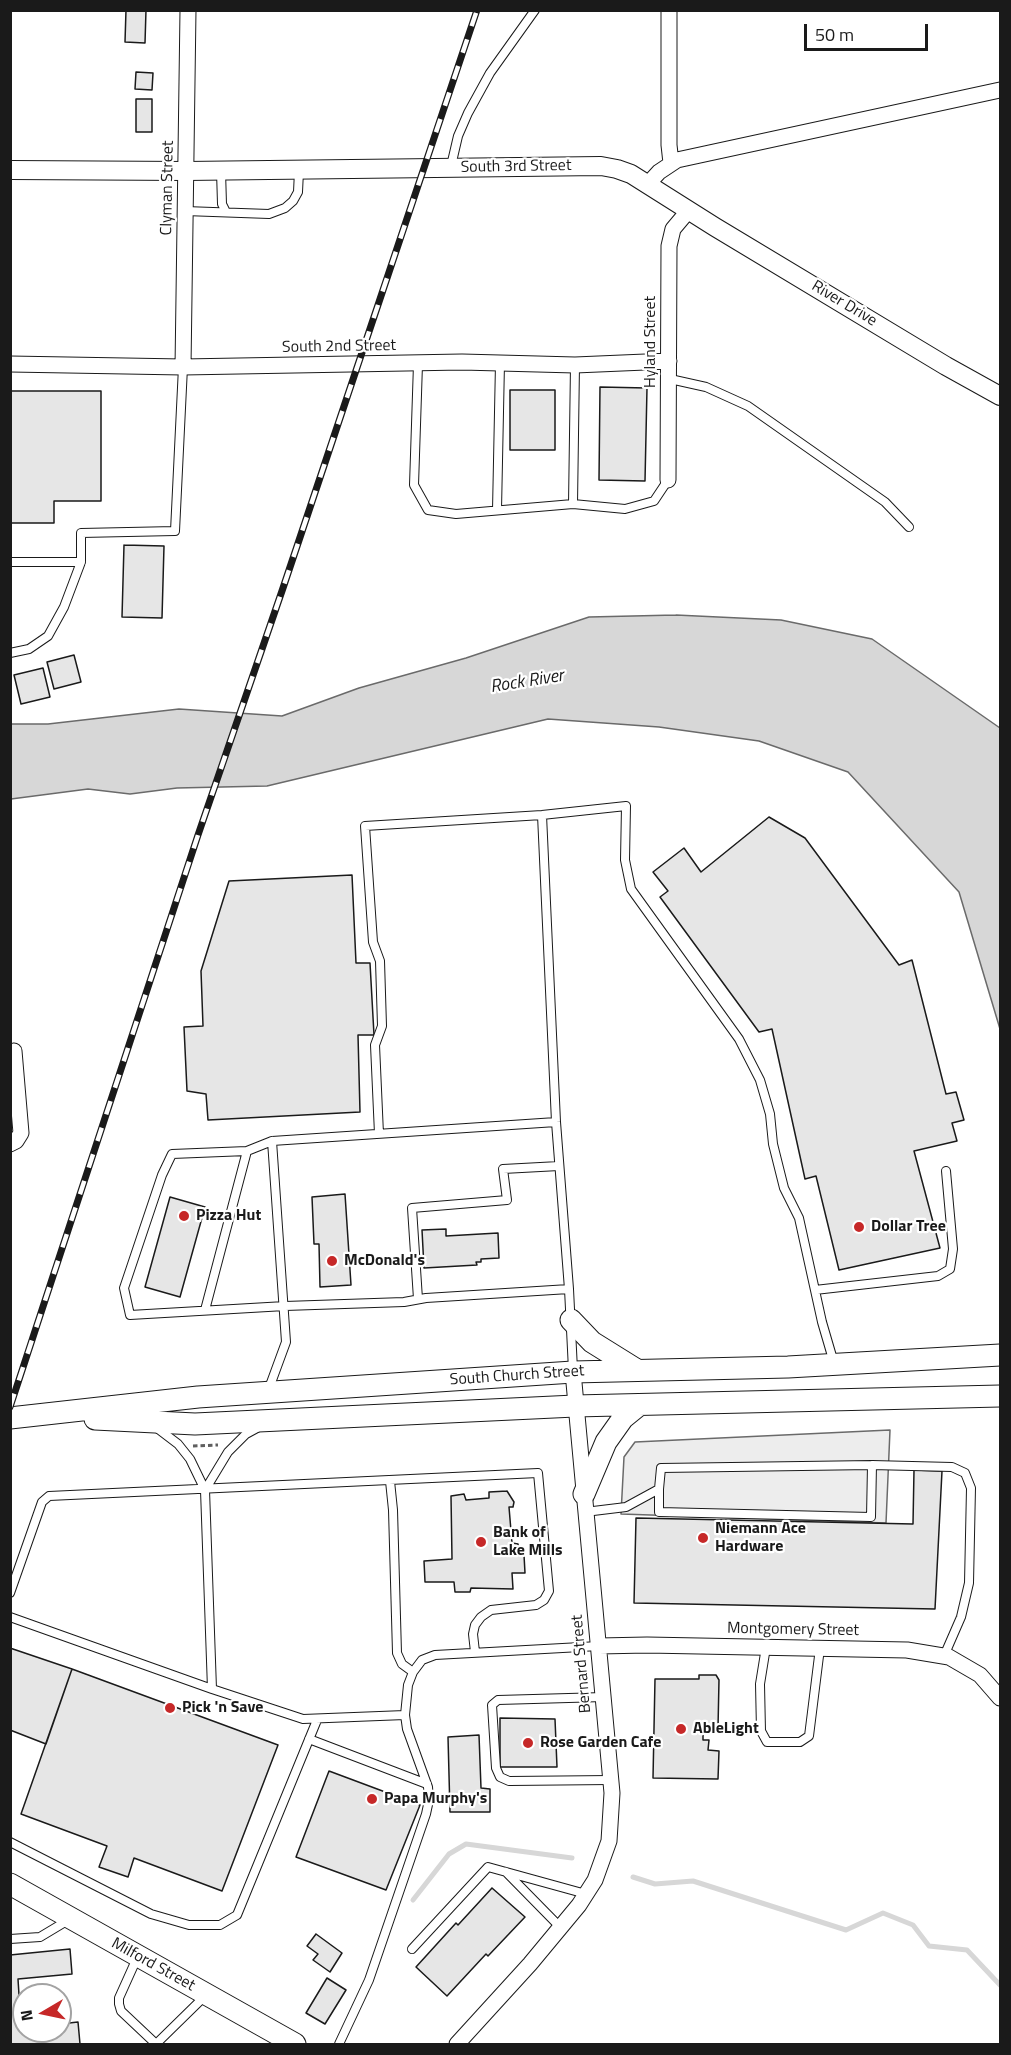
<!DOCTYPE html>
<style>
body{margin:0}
#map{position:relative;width:1011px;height:2055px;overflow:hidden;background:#fff;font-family:"Titillium Web",sans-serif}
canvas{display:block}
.frame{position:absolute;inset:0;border:12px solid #1a1a1a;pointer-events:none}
.north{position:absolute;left:12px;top:1983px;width:60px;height:60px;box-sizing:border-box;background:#fff;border:2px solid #a3a3a3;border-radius:50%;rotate:261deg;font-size:16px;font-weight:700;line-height:24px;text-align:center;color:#1a1a1a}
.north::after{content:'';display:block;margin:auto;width:21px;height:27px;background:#c62828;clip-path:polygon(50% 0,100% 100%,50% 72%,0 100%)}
.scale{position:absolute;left:804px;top:24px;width:124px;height:27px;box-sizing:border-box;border:3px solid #1a1a1a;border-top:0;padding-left:8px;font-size:18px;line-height:21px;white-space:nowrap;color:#1a1a1a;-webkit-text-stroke:4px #fff;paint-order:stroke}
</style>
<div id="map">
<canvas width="1011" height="2055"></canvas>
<div class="frame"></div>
<div class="north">N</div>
<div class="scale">50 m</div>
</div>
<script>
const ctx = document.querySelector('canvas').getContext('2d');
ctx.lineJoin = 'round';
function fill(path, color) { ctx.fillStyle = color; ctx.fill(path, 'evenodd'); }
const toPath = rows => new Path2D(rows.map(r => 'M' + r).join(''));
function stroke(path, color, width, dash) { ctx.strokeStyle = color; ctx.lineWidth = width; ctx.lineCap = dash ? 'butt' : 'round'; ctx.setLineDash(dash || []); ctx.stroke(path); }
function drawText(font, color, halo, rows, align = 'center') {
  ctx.font = font + ' "Titillium Web",sans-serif'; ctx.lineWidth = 4.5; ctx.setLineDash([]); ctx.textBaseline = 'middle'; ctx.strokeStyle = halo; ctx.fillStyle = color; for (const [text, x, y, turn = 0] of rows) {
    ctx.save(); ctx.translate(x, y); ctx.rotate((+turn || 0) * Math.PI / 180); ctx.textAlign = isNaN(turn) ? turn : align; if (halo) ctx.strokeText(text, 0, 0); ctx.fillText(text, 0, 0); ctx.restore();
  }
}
const built = toPath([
 [890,1430,886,1523,621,1514,624,1457,635,1442,890,1430]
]);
fill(built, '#ededed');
stroke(built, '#6a6a6a', 1.5);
const water = toPath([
 [676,615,781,620,872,639,1000,728,1000,1029,959,892,848,772,759,741,659,727,548,719,267,786,177,788,130,794,88,789,11,799,11,724,48,724,179,709,282,716,359,688,466,658,589,617,676,615]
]);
fill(water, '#d7d7d7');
stroke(water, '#6a6a6a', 1.5);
stroke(toPath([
 [633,1877,655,1884,693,1881,846,1930,883,1913,913,1925,929,1946,967,1950,1000,1985],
 [413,1900,449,1854,466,1844,572,1858]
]), '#d7d7d7', 5);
const building = toPath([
 [126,10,146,10,145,43,125,42,126,10],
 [136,72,153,73,152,90,135,89,136,72],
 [136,99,152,99,152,132,136,132,136,99],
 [600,387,647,388,645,481,599,480,600,387],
 [510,390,555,390,555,450,510,450,510,390],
 [10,391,101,391,101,501,54,501,54,523,10,523,10,391],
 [124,545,164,546,162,618,122,617,124,545],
 [74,655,81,682,54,689,47,662,74,655],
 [43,668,50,697,21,704,14,675,43,668],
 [769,817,805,838,899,965,912,960,946,1094,956,1092,964,1120,952,1123,957,1141,914,1151,940,1248,839,1270,816,1176,805,1179,772,1029,759,1032,660,897,668,891,653,872,684,848,701,872,769,817],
 [352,875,356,963,370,963,374,1035,358,1035,360,1112,208,1120,206,1094,187,1091,184,1027,203,1026,201,971,229,881,352,875],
 [345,1194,351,1285,320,1287,319,1244,314,1244,312,1197,345,1194],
 [170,1197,205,1207,180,1297,145,1287,170,1197],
 [446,1229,446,1236,498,1233,499,1258,481,1259,481,1262,476,1262,477,1265,424,1268,422,1230,446,1229],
 [914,1470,942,1471,935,1609,634,1603,636,1518,913,1524,914,1470],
 [507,1491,514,1502,513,1507,509,1507,512,1543,518,1544,519,1556,524,1555,525,1573,512,1573,513,1589,471,1588,470,1592,455,1592,454,1582,425,1582,424,1561,452,1559,451,1496,464,1494,466,1500,489,1498,489,1492,507,1491],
 [10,1648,72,1669,46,1744,10,1730,10,1648],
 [72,1669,278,1745,222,1891,134,1858,128,1877,99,1867,107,1846,21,1814,72,1669],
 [699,1675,716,1675,719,1680,718,1728,703,1729,703,1740,709,1740,708,1750,719,1751,718,1779,653,1778,655,1679,699,1679,699,1675],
 [500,1718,555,1719,557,1767,500,1767,500,1718],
 [479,1735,481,1788,490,1789,490,1812,450,1812,448,1737,479,1735],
 [329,1771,420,1805,386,1890,296,1857,329,1771],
 [492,1888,525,1917,488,1956,486,1954,447,1996,416,1967,456,1923,458,1925,492,1888],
 [316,1934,342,1953,330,1972,313,1960,318,1954,307,1946,316,1934],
 [70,1949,72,1974,18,1979,21,2027,24,2027,24,2031,60,2031,60,2024,78,2022,80,2044,10,2044,10,1955,70,1949],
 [327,1978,346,1990,325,2024,306,2013,327,1978]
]);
fill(building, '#e6e6e6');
stroke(building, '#1a1a1a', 1.5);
const service = toPath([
 [451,166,458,136,468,113,490,73,535,10],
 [221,171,222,204,226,212],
 [185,211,269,214,285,208,293,201,298,192,299,171],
 [418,364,414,485,428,510,456,514,573,504,625,509,654,501,668,480],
 [670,379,706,387,748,406,885,502,909,527],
 [573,504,575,365],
 [497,510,500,363],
 [10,562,81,562,81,533,175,531,183,367],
 [10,653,29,649,48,636,64,607,81,562],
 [542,815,556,1122,569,1289,573,1370],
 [379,1134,375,1045,382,1026,380,961,373,942,365,826,542,815,626,806,625,860,631,889,739,1039,760,1080,770,1114,773,1144,784,1188,799,1218,822,1322,834,1363],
 [272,1141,247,1151,172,1154,162,1175,124,1288,130,1315,285,1306,404,1302,426,1298,569,1289],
 [815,1290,938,1276,950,1269,953,1249,946,1171],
 [418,1299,412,1208,507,1200,503,1169,559,1166],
 [205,1310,247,1151],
 [268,1391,286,1342,272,1141,556,1122],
 [157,1428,178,1444,190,1459,205,1490,212,1689,303,1719,405,1715,408,1685,413,1672,422,1660,435,1655,599,1646],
 [390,1481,393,1510,397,1653,402,1664,413,1672],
 [659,1489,659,1512,871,1517,872,1465],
 [205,1490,228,1452,246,1434,257,1428],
 [585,1512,626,1507,659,1489,661,1468,872,1465,952,1467,965,1473,971,1488,969,1583,961,1617,944,1656],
 [10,1593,42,1502,49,1496,538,1473,549,1591,544,1600,536,1605,491,1610,481,1617,475,1625,473,1634,475,1652],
 [10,1617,212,1689],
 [766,1647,760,1684,761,1731,767,1742,800,1742,809,1736,820,1648],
 [604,1697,498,1700,492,1705,496,1768,500,1777,509,1781,611,1780],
 [309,1739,427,1784],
 [10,1842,151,1914,189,1925,220,1925,237,1915,317,1720],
 [506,1872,561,1928],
 [10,1939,40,1937,70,1919],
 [412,1949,488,1867,586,1894],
 [137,1958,119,1998,119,2004,121,2011,156,2044],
 [156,2044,206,1995],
 [339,2044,369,1980,426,1814,429,1800,428,1787,407,1729,405,1715]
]);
const minor = toPath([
 [669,10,669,145,671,163],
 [648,184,659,172,677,160,1000,90],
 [10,364,183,367,462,362,575,365,669,361],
 [183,367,188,10],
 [668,480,669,246,673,229,689,210],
 [10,1144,16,1141,21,1133,14,1051],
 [599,1646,647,1645,907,1650,949,1657,980,1675,1000,1698],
 [457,2044,530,1964,579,1905,595,1880,609,1841,612,1793,573,1372]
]);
const tertiary = toPath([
 [10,170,186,171,601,166,617,169,631,174,715,227,946,366,1000,396]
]);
const secondary = toPath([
 [571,1320,592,1342,637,1370],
 [10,1418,198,1397,573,1372,788,1367,1000,1355],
 [95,1419,195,1424,575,1406,1000,1396],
 [584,1494,606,1442,623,1418,639,1405],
 [10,1884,295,2044]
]);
stroke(service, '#1a1a1a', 10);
stroke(minor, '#1a1a1a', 17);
stroke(tertiary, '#1a1a1a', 20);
stroke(secondary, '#1a1a1a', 23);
stroke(toPath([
 [193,1446,218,1445]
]), '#5f5f5f', 3, [4.5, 3]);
stroke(service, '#fff', 8);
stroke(minor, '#fff', 15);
stroke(tertiary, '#fff', 18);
stroke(secondary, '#fff', 21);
const rail = toPath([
 [10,1407,198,835,283,588,477,10]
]);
stroke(rail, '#1a1a1a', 7);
stroke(rail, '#fff', 4.5, [14]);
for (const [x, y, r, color] of [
 [184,1216,6,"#c62828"],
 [859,1227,6,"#c62828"],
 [332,1261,6,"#c62828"],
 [703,1538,6,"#c62828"],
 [481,1542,6,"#c62828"],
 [170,1708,6,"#c62828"],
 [681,1729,6,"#c62828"],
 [528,1743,6,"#c62828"],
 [372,1799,6,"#c62828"]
]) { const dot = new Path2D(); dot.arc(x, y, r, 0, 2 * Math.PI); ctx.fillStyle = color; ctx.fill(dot); stroke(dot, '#fff', 2); }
drawText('16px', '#1a1a1a', '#fff', [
 ["South 3rd Street",516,167,-1],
 ["Clyman Street",168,188,-89],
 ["River Drive",844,304,31],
 ["Hyland Street",651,342,-90],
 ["South 2nd Street",339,347,-1],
 ["South Church Street",517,1376,-4],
 ["Montgomery Street",793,1630,1],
 ["Bernard Street",582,1664,-95],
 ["Milford Street",153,1965,29]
]);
drawText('bold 16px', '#1a1a1a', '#fff', [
 ["Pizza Hut",196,1216],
 ["Dollar Tree",871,1227],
 ["McDonald's",344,1261],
 ["Niemann Ace",715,1529],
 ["Hardware",715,1547],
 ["Bank of",493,1533],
 ["Lake Mills",493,1551],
 ["Pick 'n Save",182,1708],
 ["AbleLight",693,1729],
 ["Rose Garden Cafe",540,1743],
 ["Papa Murphy's",384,1799]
], 'left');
drawText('italic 18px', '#1a1a1a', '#fff', [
 ["Rock River",527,682,-9]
]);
</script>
